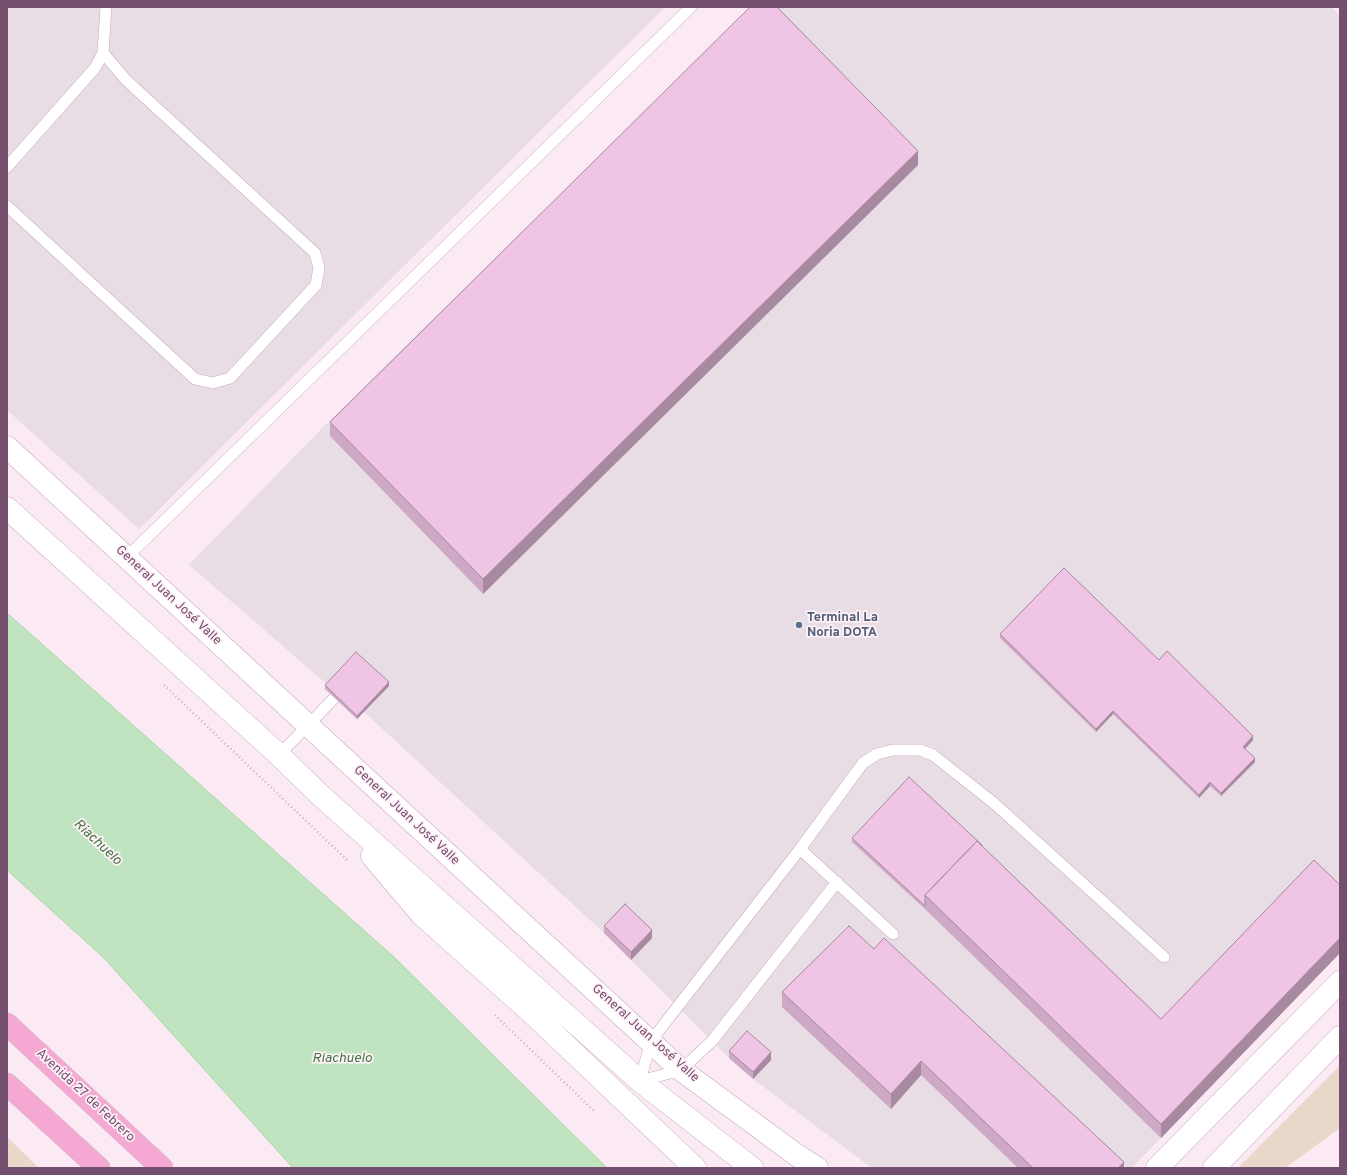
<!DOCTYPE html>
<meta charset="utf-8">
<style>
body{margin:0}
#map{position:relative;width:1347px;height:1175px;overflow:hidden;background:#fbeaf4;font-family:Overpass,sans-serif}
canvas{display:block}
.frame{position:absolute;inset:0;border:8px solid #754f6e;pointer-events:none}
</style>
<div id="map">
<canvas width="1347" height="1175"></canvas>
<div class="frame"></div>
</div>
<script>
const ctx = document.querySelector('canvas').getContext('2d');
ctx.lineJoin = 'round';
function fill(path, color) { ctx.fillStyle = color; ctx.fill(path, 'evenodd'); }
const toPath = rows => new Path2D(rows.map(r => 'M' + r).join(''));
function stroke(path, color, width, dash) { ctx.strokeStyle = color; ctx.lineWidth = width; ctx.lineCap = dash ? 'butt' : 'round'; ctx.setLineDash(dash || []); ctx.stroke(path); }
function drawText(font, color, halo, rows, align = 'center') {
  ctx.font = font + ' Overpass,sans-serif'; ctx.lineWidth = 3.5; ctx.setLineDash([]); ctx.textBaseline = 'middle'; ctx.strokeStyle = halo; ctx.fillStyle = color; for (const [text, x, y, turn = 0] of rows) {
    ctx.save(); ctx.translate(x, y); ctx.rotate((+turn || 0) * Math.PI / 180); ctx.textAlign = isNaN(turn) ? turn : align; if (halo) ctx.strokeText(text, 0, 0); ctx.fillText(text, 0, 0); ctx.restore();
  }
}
fill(toPath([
 [7,7,665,7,139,529,7,410],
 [751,7,1331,7,1340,16,1340,953,1132,1168,872,1168,753,1079,729,1058,604,933,364,712,357,719,325,689,328,685,189,565,322,428]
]), '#e8dde5');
fill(toPath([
 [1340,1065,1340,1128,1285,1168,1238,1168],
 [7,1137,39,1168,7,1168]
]), '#e9d7c9');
const water = toPath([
 [7,613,395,958,607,1168,293,1168,104,958,7,870,7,613]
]);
fill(water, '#c1e4c0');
stroke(water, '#a7d5a7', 1);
const service = toPath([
 [7,167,95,68,103,53,106,7],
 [7,206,195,379,213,383,230,378,316,285,319,268,315,253,126,80,103,53],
 [126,558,691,7],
 [279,755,345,687],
 [800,849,893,934],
 [640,1081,651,1041,800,849,863,763,877,754,893,750,920,750,933,755,995,804,1164,957],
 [640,1081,681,1070,712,1041,837,882]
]);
const secondary = toPath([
 [7,447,681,1070,798,1156,817,1168],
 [7,508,279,755,319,794,640,1081,752,1168],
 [372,856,421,914,533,1014,695,1168],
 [1157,1168,1340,982],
 [1214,1168,1340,1037]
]);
const primary = toPath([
 [7,1024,162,1168],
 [7,1084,99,1168]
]);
stroke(service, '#c8abc1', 12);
stroke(secondary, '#c9a7c0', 23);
stroke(primary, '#d3c7d1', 23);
stroke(toPath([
 [164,685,348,861],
 [495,1015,595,1112]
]), '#d4a7ca', 2.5, [1, 3]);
stroke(service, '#fff', 11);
stroke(secondary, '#fff', 22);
stroke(primary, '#f4a8d2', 22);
fill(toPath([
 [918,165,483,594,330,436,330,422],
 [1000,634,1159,660,1253,740,1245,749,1255,762,1221,796,1210,786,1199,798,1113,714,1096,732,1000,638],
 [325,685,389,686,357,719,325,689],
 [852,838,982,846,1161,1019,1340,885,1340,953,1161,1138,925,909,852,842],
 [604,926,652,938,631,960,604,933],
 [874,949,1124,1168,1018,1168,921,1075,891,1109,782,1007,782,992],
 [729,1051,771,1060,753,1079,729,1058]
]), '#cea9c5');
fill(toPath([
 [918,151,918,165,483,594,483,579],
 [389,682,389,686,357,719,357,716],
 [1113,711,1113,714,1096,732,1096,729],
 [1253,736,1253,740,1243,751,1243,747],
 [1255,758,1255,762,1221,796,1221,793],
 [1210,782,1210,786,1199,798,1199,795],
 [652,930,652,938,631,960,631,952],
 [1340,938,1340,953,1161,1138,1161,1124],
 [771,1052,771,1060,753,1079,753,1072],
 [921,1061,921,1075,891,1109,891,1094],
 [1124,1162,1124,1168,1118,1168]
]), '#a789a0');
const building = toPath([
 [750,7,777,7,918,151,483,579,330,422,750,7],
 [1064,568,1159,660,1167,651,1253,736,1243,747,1255,758,1221,793,1210,782,1199,795,1113,711,1096,729,1000,634,1064,568],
 [356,652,389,682,357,716,325,685,356,652],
 [909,777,982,845,982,846,977,841,925,895,925,906,852,838,909,777],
 [977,841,1161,1019,1314,860,1340,885,1340,938,1161,1124,925,895,977,841],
 [625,904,652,930,631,952,604,926,625,904],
 [849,926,874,949,884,938,1124,1162,1118,1168,1033,1168,921,1061,891,1094,782,992,849,926],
 [747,1031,771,1052,753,1072,729,1051,747,1031]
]);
fill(building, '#efc4e5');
stroke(building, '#a789a0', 1);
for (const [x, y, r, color] of [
 [799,625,4,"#5c6f8a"]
]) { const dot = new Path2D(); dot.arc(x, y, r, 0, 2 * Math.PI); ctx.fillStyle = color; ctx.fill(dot); stroke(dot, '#fef1f8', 1.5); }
drawText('13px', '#754f6e', '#fef1f8', [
 ["General Juan José Valle",168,596,43],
 ["General Juan José Valle",406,816,43],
 ["General Juan José Valle",645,1034,42],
 ["Avenida 27 de Febrero",85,1096,43]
]);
drawText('bold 13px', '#4e5e75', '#fef1f8', [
 ["Terminal La",807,618],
 ["Noria DOTA",807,633]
], 'left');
drawText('italic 14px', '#437843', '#fef1f8', [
 ["Riachuelo",97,843,43],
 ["Riachuelo",342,1059]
]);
</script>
